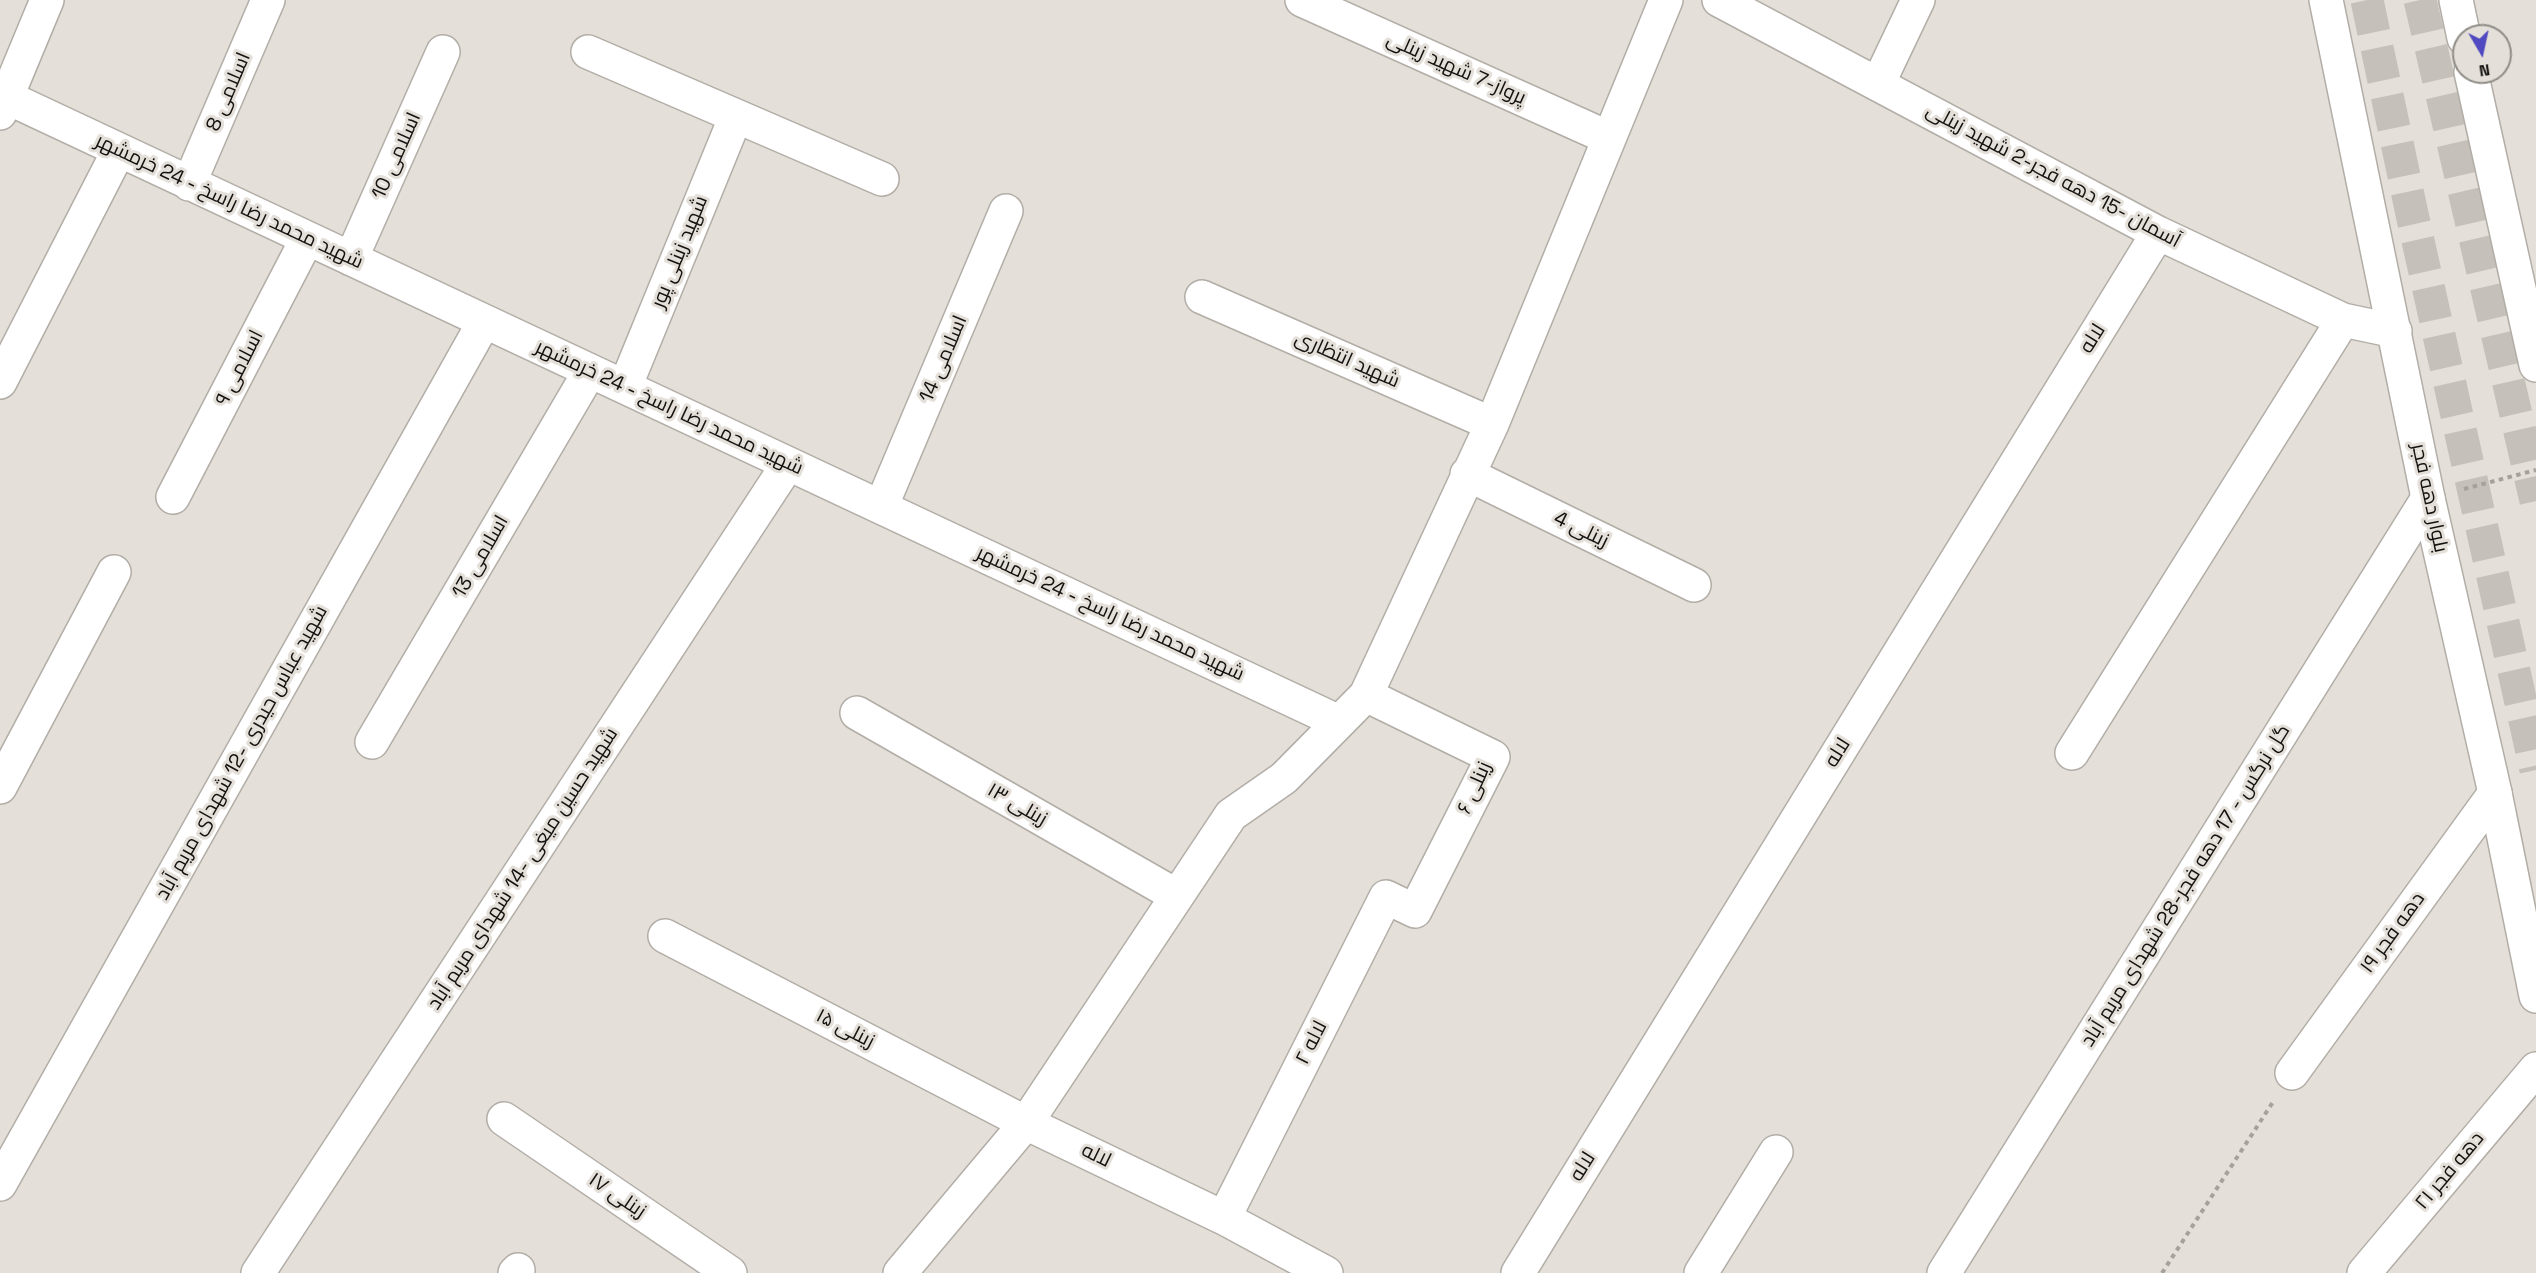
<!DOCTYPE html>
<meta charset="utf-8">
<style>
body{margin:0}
#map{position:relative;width:2536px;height:1273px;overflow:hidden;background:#e4dfd8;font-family:"Space Grotesk",sans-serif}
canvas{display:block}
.north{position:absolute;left:2452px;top:24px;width:60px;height:60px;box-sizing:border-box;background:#e4dfd8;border:2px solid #908d88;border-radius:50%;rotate:171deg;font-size:16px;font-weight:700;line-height:24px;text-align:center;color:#13110f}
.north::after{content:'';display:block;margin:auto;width:21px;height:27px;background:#5049c0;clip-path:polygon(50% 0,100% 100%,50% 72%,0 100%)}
</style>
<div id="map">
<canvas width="2536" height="1273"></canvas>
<div class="north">N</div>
</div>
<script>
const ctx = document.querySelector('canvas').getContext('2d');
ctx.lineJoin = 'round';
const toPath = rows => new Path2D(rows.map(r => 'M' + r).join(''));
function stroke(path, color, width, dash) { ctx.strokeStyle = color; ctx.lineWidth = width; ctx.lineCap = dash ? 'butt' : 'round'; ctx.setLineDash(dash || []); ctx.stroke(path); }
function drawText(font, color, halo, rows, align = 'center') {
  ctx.font = font + ' "Space Grotesk",Cairo,sans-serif'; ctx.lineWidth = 6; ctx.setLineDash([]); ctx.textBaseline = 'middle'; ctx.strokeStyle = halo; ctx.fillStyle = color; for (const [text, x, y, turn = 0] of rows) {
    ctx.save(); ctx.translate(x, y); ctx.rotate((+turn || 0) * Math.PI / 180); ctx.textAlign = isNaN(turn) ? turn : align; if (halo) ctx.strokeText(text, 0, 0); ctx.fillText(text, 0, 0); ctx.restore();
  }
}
stroke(toPath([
 [2367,0,2412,214,2536,770],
 [2420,0,2536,501]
]), '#c5c0ba', 33, [33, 16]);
const minor = toPath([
 [1302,0,1609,138],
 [1719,0,2158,233,2343,320,2395,331],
 [588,52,882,179],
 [1878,84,1918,0],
 [0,94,1339,722],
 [0,113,47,0],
 [189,184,268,0],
 [351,259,443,52],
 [1202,297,1492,424],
 [0,382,119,150],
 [625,387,736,116],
 [1467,474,1694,585],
 [173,497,307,239],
 [881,507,1006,211],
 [857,713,1177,896],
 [372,742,590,371],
 [2072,753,2343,320],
 [0,787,114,572],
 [665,936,1026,1123,1224,1218,1326,1273],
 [2292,1073,2495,793],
 [504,1119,730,1273],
 [0,1184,484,322],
 [1224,1218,1386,897,1415,911,1493,757,1366,695],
 [258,1273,788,464],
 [515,1273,518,1270],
 [900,1273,1026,1123,1231,815,1284,778,1366,695,1492,424,1666,0],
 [1518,1273,2158,233],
 [1701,1273,1776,1152],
 [1944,1273,2428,498],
 [2364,1273,2536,1069]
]);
const major = toPath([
 [2326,0,2428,498,2495,793,2536,996],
 [2456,0,2464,38],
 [2471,72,2536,365]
]);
stroke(minor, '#b2ada6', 36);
stroke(major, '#b2ada6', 36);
stroke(toPath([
 [2464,489,2536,470],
 [2162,1273,2273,1102]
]), '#a5a19b', 4, [4.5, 4.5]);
stroke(minor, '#fff', 33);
stroke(major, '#fff', 33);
drawText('20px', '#13110f', '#e4dfd8', [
 ["پرواز-7 شهید زینلی",1456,69,24],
 ["اسلامی 8",229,92,-67],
 ["اسلامی 10",397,156,-66],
 ["آسمان -15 دهه فجر-2 شهید زینلی",2053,176,28],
 ["شهید محمد رضا راسخ - 24 خرمشهر",229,202,25],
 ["شهید زینلی پور",680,252,-68],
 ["لاله",2093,339,-58],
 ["اسلامی 14",944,359,-67],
 ["شهید انتظاری",1347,360,24],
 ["اسلامی ۹",240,368,-63],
 ["شهید محمد رضا راسخ - 24 خرمشهر",669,408,25],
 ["بلوار دهه فجر",2429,498,78],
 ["زینلی 4",1581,530,26],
 ["اسلامی 13",481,557,-60],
 ["شهید محمد رضا راسخ - 24 خرمشهر",1110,614,25],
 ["شهید عباس حیدری -12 شهدای مریم آباد",242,753,-61],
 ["لاله",1838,753,-58],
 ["زینلی ۶",1475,788,-66],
 ["زینلی ۱۳",1017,805,30],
 ["شهید حسین میغی -14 شهدای مریم آباد",523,869,-57],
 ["گل نرگس - 17 دهه فجر-28 شهدای مریم آباد",2186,886,-58],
 ["دهه فجر ۱۹",2393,933,-54],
 ["زینلی ۱۵",845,1029,27],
 ["لاله ۲",1312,1043,-63],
 ["لاله",1096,1156,26],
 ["لاله",1583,1167,-58],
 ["دهه فجر ۲۱",2450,1171,-50],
 ["زینلی ۱۷",617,1196,34]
]);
</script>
